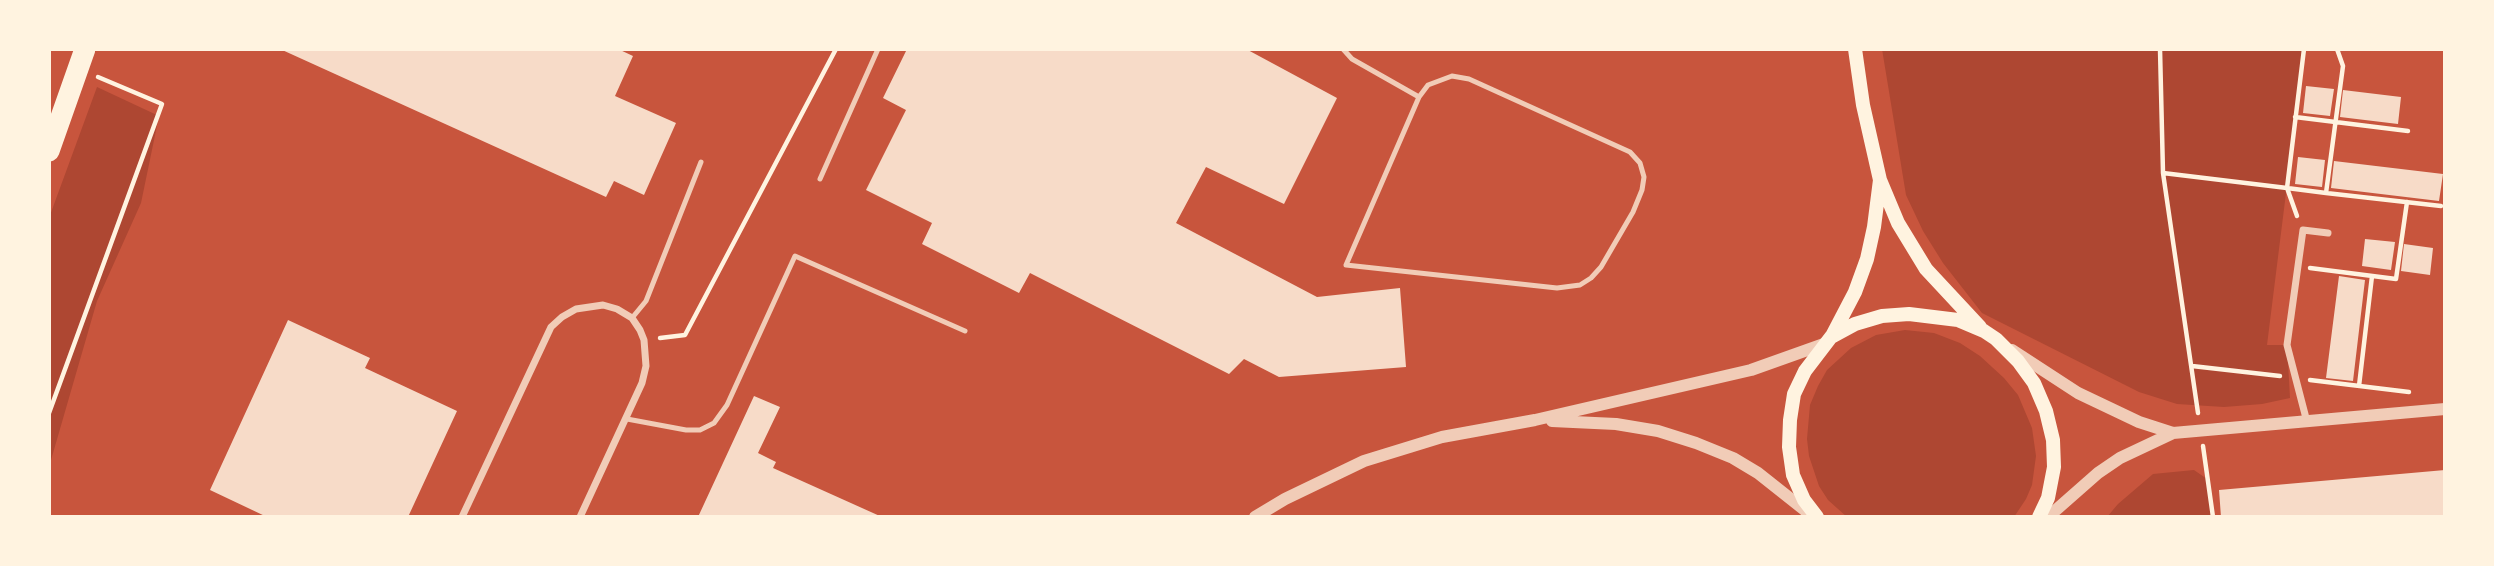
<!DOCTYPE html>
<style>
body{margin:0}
#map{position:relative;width:2494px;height:566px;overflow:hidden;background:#c8553d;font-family:Signika,sans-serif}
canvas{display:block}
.frame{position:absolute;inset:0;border:51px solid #fff3e0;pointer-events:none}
</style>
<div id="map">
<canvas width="2494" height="566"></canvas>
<div class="frame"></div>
</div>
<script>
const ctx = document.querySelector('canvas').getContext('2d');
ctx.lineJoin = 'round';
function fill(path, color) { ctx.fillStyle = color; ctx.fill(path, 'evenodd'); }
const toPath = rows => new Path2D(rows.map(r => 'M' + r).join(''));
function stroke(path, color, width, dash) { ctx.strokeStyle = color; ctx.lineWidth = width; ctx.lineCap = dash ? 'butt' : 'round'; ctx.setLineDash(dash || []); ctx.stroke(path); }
fill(toPath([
 [1882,49,2304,49,2267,345,2287,345,2290,398,2262,404,2224,407,2177,404,2139,392,1982,313,1943,263,1923,231,1906,195],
 [97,87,159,116,141,203,97,301,49,467,49,218],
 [1905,330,1934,333,1960,343,1980,356,2004,378,2018,395,2032,428,2036,456,2032,485,2026,499,2014,517,1847,517,1828,500,1819,486,1809,456,1807,439,1810,405,1818,386,1827,370,1851,348,1876,335],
 [2194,470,2207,479,2213,517,2107,517,2118,504,2153,474]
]), '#ae4732');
fill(toPath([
 [280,49,618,49,633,56,615,96,676,123,644,195,614,181,606,197],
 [907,49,1246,49,1337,98,1284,204,1206,167,1176,223,1317,297,1400,288,1406,367,1279,377,1244,359,1229,374,1030,273,1019,293,922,244,932,223,866,190,906,110,883,98],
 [2306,86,2334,89,2330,116,2303,113],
 [2343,90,2401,97,2398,124,2340,117],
 [2298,157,2325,160,2322,187,2295,184],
 [2334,161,2443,174,2439,201,2331,188],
 [2365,239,2395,242,2391,270,2362,266],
 [2404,244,2433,248,2430,275,2401,271],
 [2339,276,2365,280,2353,381,2326,378],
 [288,320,370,358,365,368,457,411,408,517,267,517,210,490],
 [754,396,780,407,758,453,776,462,773,468,882,517,698,517],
 [2445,470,2445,517,2221,517,2219,490]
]), '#f7dbc8');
stroke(toPath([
 [2160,49,2163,173,2198,413],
 [2337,49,2343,66,2326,193,2441,206],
 [2295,117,2408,131],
 [2163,173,2287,188,2304,49],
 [2297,216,2287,188,2326,193],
 [2310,268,2396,279,2407,202],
 [660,338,685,335,836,49],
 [2192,366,2280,376],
 [2310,380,2409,392],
 [2359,386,2372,276],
 [49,413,162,104,98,77],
 [2203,446,2213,517]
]), '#fff3e0', 4.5);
stroke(toPath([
 [1343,49,1352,59,1419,97],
 [1452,76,1469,79,1630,152,1640,163,1644,177,1642,190,1633,212,1601,267,1591,278,1580,285,1557,288,1346,265,1419,97,1428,85,1452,76],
 [820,179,878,49],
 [632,318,646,301,701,162],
 [627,419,686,430,700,430,714,423,727,405,795,256,965,331]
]), '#f1ccb7', 5);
stroke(toPath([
 [2307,422,2287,345,2303,230,2328,233],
 [462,517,551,327,562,317,576,309,603,305,617,309,632,318,640,330,644,340,646,366,642,383,580,517]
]), '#f1ccb7', 7);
stroke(toPath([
 [2012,350,2078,393,2139,422,2173,433,2445,409],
 [1552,421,1616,424,1658,431,1696,443,1733,458,1758,473,1811,515],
 [1255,517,1285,499,1364,461,1442,437,1535,420,1751,370,1824,344],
 [2048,517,2098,473,2120,458,2173,433]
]), '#f1ccb7', 12);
stroke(toPath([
 [1855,49,1863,105,1880,180,1898,223,1926,269,1980,327],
 [1832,336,1855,292,1867,259,1874,227,1880,180],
 [1817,517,1804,500,1793,475,1789,447,1790,420,1794,394,1805,371,1831,337,1855,324,1882,316,1909,314,1958,320,1984,331,1996,339,2018,361,2034,383,2046,411,2053,440,2054,467,2048,498,2039,517]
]), '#fff3e0', 14);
stroke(toPath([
 [49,151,85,49]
]), '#fff3e0', 21);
</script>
